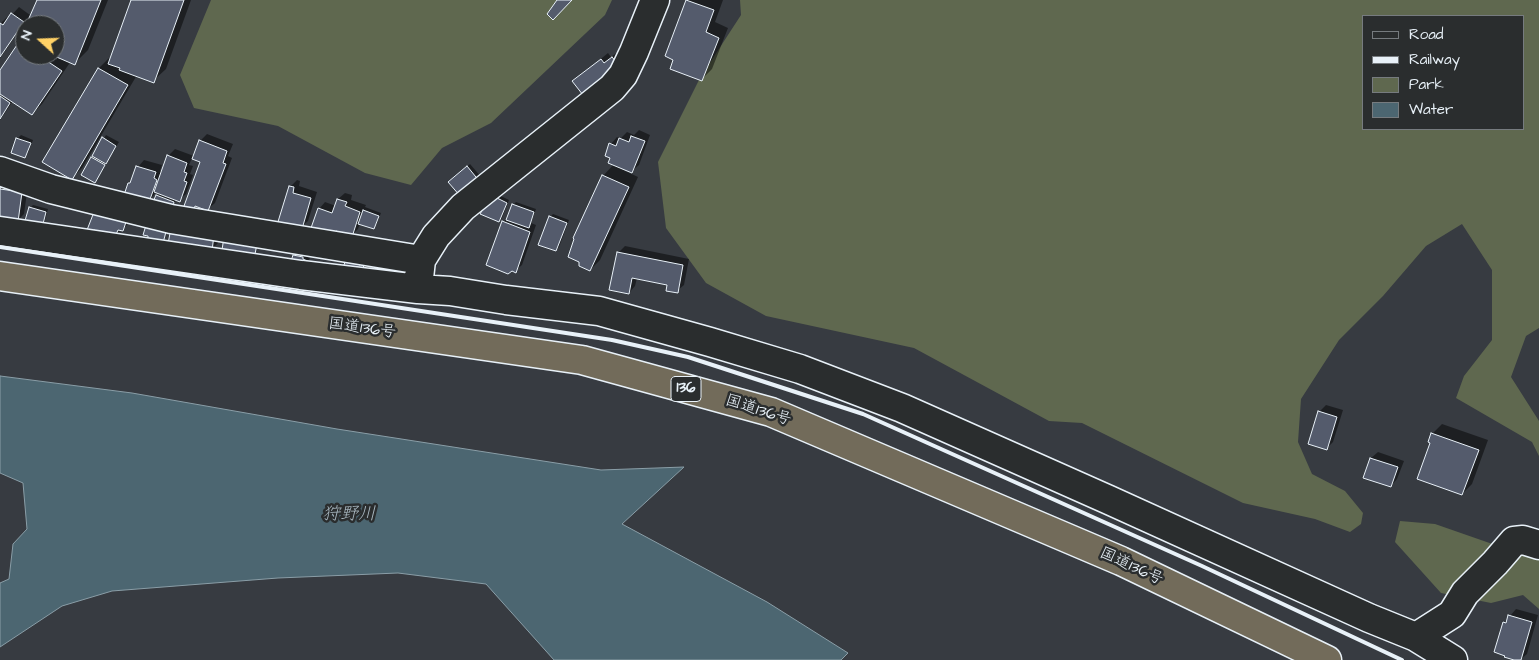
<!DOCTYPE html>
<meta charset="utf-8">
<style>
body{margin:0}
#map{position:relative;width:1539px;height:660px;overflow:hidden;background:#373b41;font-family:"Architects Daughter",sans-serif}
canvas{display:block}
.legend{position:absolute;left:1362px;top:15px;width:162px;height:115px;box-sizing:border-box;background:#2a2d2e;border:1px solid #767b7f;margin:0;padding:6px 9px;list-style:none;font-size:15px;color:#e8f1f8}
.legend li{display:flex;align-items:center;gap:10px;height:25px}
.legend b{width:25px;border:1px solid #767b7f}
.north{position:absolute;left:15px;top:15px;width:50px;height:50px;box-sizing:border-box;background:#2a2d2e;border:1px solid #767b7f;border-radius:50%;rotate:290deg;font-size:14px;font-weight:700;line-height:20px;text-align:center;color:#e8f1f8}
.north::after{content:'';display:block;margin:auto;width:18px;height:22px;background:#ffd166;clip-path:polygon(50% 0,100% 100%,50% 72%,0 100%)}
</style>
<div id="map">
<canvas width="1539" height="660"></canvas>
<ul class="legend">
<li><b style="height:6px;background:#2a2d2e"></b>Road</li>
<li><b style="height:6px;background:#e8f1f8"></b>Railway</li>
<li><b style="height:14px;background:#5f684f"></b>Park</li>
<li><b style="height:14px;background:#4c6671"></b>Water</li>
</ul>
<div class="north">N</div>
</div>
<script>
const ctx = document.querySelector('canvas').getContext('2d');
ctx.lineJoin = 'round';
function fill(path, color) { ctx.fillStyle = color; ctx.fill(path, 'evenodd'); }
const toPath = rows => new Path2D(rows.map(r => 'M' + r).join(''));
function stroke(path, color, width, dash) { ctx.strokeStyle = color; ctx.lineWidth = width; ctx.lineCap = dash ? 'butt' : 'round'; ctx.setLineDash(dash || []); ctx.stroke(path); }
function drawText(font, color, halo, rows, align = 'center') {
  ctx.font = font + ' "Architects Daughter","Klee One",sans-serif'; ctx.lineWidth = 5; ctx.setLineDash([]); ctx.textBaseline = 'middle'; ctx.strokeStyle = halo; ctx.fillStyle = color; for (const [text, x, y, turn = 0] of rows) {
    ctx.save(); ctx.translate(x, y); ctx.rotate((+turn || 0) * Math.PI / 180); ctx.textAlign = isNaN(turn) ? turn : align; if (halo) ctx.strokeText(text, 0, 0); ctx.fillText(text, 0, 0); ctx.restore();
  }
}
fill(toPath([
 [211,0,612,0,605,15,491,123,442,148,411,185,365,173,278,126,194,108,180,75],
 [740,0,1539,0,1539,328,1526,336,1511,377,1539,421,1539,456,1532,442,1456,398,1464,376,1492,340,1492,270,1462,224,1426,246,1383,296,1339,340,1301,399,1298,442,1312,474,1345,491,1363,513,1361,524,1350,532,1315,519,1243,503,1082,423,1049,421,914,348,766,316,706,283,666,228,658,162,700,78,741,15],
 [1363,16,1523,16,1523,129,1363,129],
 [1400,521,1435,524,1524,555,1539,536,1539,609,1523,595,1491,603,1441,593,1395,542]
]), '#5f684f');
const water = toPath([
 [0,376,132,393,337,429,601,470,684,467,622,524,767,602,848,653,841,660,554,660,486,584,398,573,278,578,112,591,62,606,0,647,0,583,9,579,13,544,27,529,23,483,0,473,0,376]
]);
fill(water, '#4c6671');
stroke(water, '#8a9ea7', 1);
fill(toPath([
 [38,0,108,0,88,50,75,63,71,61,42,104,32,114,13,101,0,120,0,72,20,43,25,37,23,37,25,32,25,55,55,55,55,25,28,25],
 [132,0,191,0,166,69,153,81,137,75,82,168,72,178,44,162,99,68,109,58,110,59],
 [688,0,723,0,715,22,728,28,712,69,702,79,675,59,666,56],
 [19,7,30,15,0,58,0,24,7,17,9,18],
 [619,51,623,57,618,66,584,94,574,81,608,53,611,57],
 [639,130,650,135,639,165,632,171,622,167,621,169,638,177,600,260,590,270,603,176,614,164,611,144,617,137,620,139,627,132,634,135],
 [207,134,233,144,228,156,232,158,215,203,208,209,197,205,193,208,202,161,192,158,189,165,193,166,190,174,193,175,186,194,179,200,177,199,172,206,157,196,160,193,156,192,149,201,129,184,133,180,138,167,144,160,162,165,160,171,162,172,168,156,175,149,194,156,200,141],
 [21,135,33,140,28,153,25,156,13,152,18,138],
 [106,135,119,142,94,182,92,158],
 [470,164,482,178,461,195,453,179],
 [0,178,28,185,24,214,17,221,0,219],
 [297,180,300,181,299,186,317,192,308,221,301,227,290,187],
 [345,193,352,195,351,200,366,205,365,207,381,213,376,225,373,228,360,223,358,229,352,235,338,231,334,235,319,209,325,202,336,206,338,199],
 [499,195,509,200,502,218,499,221,488,203],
 [516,202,536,209,531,223,536,225,522,265,515,271,503,222,509,216,513,205],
 [33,205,48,209,44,224,26,223,30,208],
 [110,209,133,213,129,223,115,236],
 [553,214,569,220,559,247,556,250,550,217],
 [220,229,218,243,211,250,170,243],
 [625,246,689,259,684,285,677,291,669,284,637,278,635,286,629,293,618,253],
 [298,252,305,254,305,256,310,258,306,264,294,255],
 [1326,405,1343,410,1333,442,1327,448,1319,412],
 [1442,424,1488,440,1472,484,1462,494,1432,442,1432,434],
 [1378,452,1404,461,1397,479,1391,486,1365,477,1371,458],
 [1516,609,1538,615,1527,654,1520,660,1518,660,1504,623]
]), '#0007');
const building = toPath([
 [37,0,101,0,75,65,52,55,55,55,55,25,26,25,37,0],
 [131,0,184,0,154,83,119,70,120,68,108,64,131,0],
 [557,0,572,0,553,20,547,14,557,0],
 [686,0,714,10,706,32,719,38,702,81,670,69,673,60,665,56,686,0],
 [11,13,24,22,0,57,0,23,3,25,11,13],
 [19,42,25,46,25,55,38,55,62,71,32,115,0,94,0,70,19,42],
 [612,57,618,64,583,95,572,81,601,59,604,63,612,57],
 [98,68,128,85,72,180,42,162,98,68],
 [0,96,10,103,0,119,0,96],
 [631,136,645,141,632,173,608,163,610,158,605,156,609,143,616,146,619,138,629,142,631,136],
 [102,137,116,146,106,164,92,156,102,137],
 [16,138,31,143,25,158,11,153,16,138],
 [199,140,227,151,223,163,226,164,208,211,195,206,194,210,184,206,200,162,192,159,199,140],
 [167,155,187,163,184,172,187,173,184,181,187,182,180,202,154,192,167,155],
 [91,157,105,165,95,183,81,175,91,157],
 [136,166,156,172,154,178,157,180,149,202,124,195,128,183,130,183,136,166],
 [467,166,480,182,461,197,448,182,467,166],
 [602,175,629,187,590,271,579,266,579,262,568,257,574,239,573,238,602,175],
 [0,186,0,189,22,192,18,222,0,220,0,186],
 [289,186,294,187,293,193,311,198,302,229,277,225,289,186],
 [156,195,174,202,173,207,153,202,156,195],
 [495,197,507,203,499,222,480,214,487,202,491,203,495,197],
 [337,199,347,202,345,206,360,212,352,237,336,231,334,236,311,228,318,208,332,213,337,199],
 [512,204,534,212,529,228,506,220,512,204],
 [29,207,46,212,42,228,24,224,29,207],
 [363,210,379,216,374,229,358,224,363,210],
 [94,212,127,219,123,231,118,230,115,237,94,230,93,233,87,230,94,212],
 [549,216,567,223,556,251,538,245,549,216],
 [502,221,530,232,516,273,512,271,508,274,486,265,502,221],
 [147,222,167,228,163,243,148,239,148,236,143,235,147,222],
 [171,228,214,235,212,251,168,244,171,228],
 [224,237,257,244,255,254,249,253,248,256,222,250,224,237],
 [617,252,683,265,678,293,666,291,667,285,632,278,629,294,609,290,617,252],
 [293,255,303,257,303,259,307,261,306,265,291,261,293,255],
 [346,260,360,265,361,261,365,262,362,271,352,267,351,270,343,267,346,260],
 [1318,411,1337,417,1327,450,1308,444,1318,411],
 [1431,433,1479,450,1462,495,1417,479,1430,443,1428,442,1431,433],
 [1370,458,1398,467,1391,487,1363,478,1370,458],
 [1508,615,1532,622,1521,660,1514,660,1504,657,1505,656,1494,652,1503,622,1506,623,1508,615]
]);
fill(building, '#545b6c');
stroke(building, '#e8f1f8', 1);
const minor = toPath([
 [0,171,51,189,171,219,421,260],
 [0,231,301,275,418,289,450,291,506,300,599,311,710,342,800,369,902,408,1109,500,1369,618,1416,637,1453,660],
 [419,278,421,260,436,236,463,207,612,88,623,75,634,52,655,0],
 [1416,637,1452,614,1465,593,1495,563,1514,541,1523,540,1539,545]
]);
const highway = toPath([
 [0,276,582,360,771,412,1121,561,1327,660]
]);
stroke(minor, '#e8f1f8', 31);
stroke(highway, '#e8f1f8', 31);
stroke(minor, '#2a2d2e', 28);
stroke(highway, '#726b5a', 28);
stroke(toPath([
 [0,247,612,340,688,357,863,414,1202,566,1402,660]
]), '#e8f1f8', 4);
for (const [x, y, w] of [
 [686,389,30]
]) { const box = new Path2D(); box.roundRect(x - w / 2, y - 12.5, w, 25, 4); ctx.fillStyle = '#2a2d2e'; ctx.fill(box); stroke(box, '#e8f1f8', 1); }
drawText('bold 15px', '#e8f1f8', null, [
 ["136",686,389]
]);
drawText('16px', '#e8f1f8', '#2a2d2e', [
 ["国道136号",362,329,8],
 ["国道136号",758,411,18],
 ["国道136号",1131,567,25]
]);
drawText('italic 18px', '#aab9c2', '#2a2d2e', [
 ["狩野川",349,515]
]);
</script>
